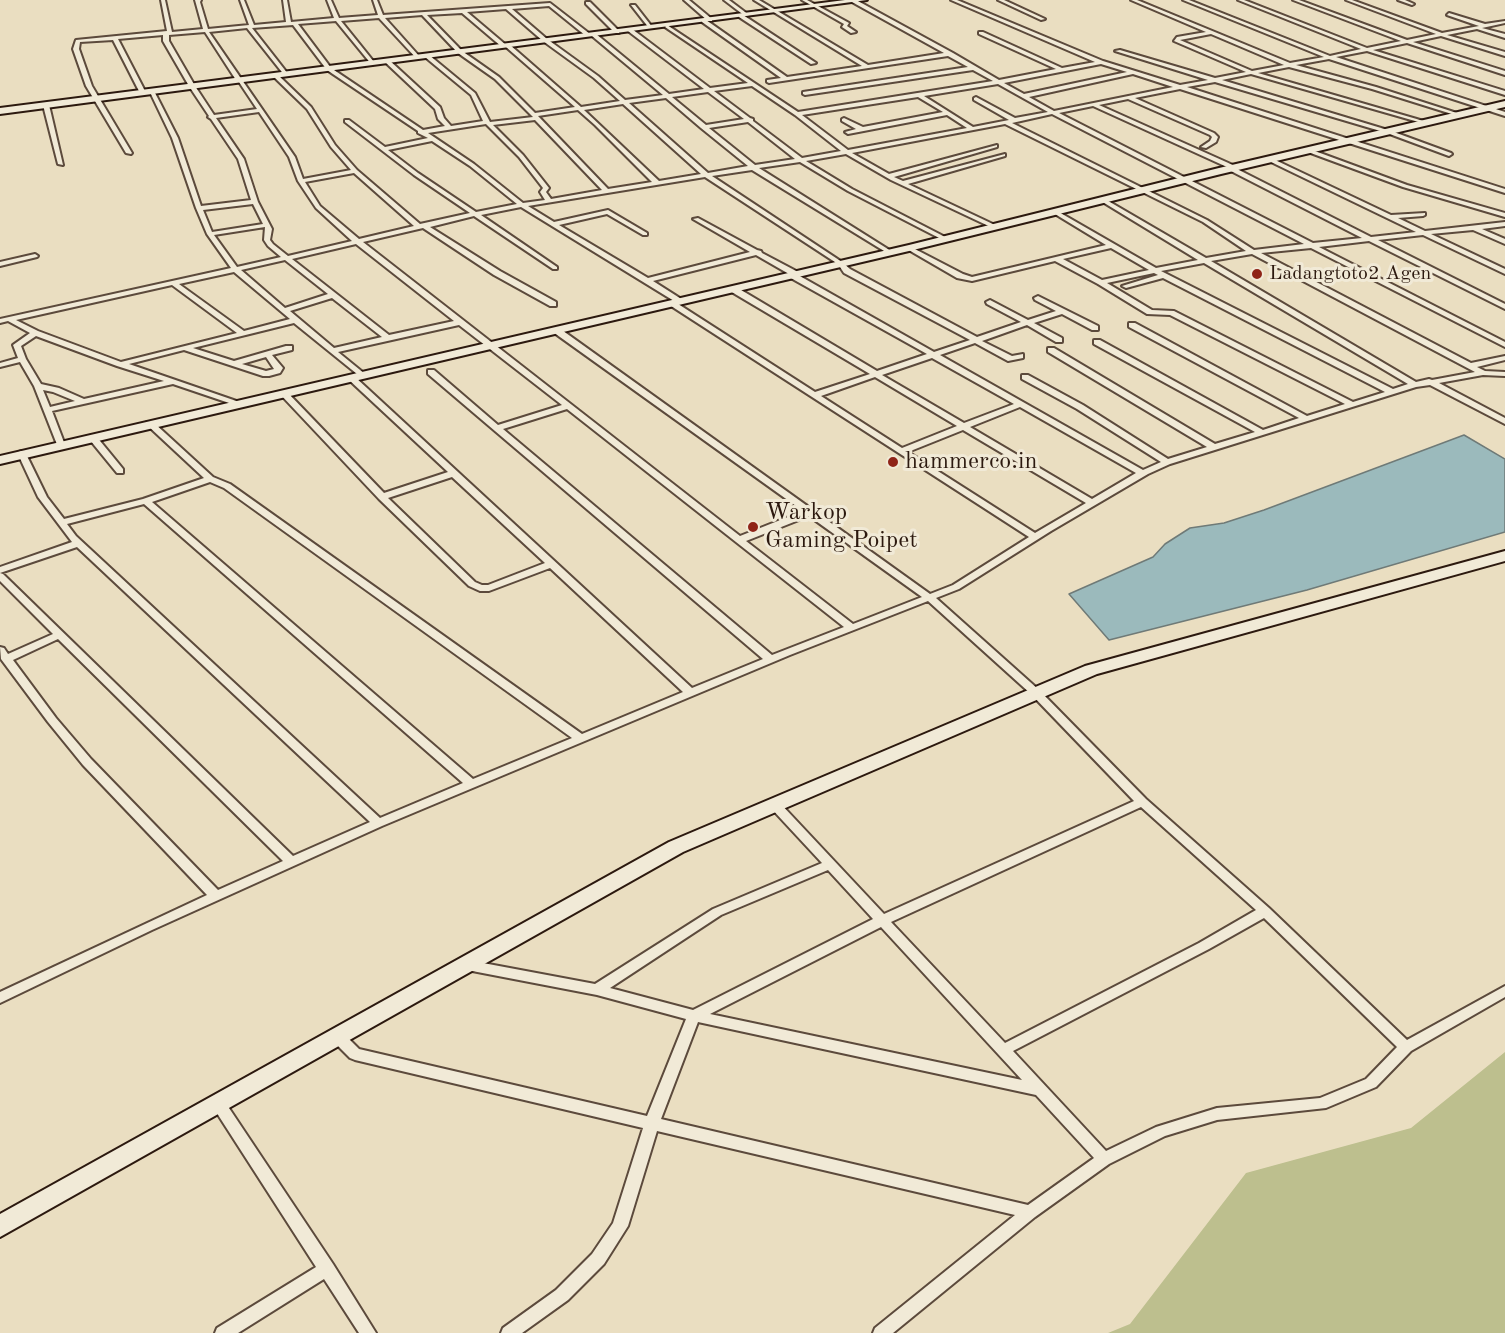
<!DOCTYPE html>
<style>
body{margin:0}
canvas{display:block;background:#eadec1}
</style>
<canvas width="1505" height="1333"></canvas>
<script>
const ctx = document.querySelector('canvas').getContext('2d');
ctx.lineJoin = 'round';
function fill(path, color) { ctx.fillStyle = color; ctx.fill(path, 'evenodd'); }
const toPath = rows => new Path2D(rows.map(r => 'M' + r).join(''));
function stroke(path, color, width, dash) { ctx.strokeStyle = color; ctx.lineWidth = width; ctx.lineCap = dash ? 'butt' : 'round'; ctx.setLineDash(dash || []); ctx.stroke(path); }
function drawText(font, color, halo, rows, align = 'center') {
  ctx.font = font + ' "Old Standard TT",serif'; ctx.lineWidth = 6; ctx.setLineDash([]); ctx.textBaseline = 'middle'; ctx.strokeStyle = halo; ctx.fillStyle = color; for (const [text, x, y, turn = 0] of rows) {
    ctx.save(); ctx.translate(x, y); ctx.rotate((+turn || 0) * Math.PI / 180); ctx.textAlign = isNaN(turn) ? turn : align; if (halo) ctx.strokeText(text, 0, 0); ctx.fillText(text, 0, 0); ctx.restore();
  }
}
fill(toPath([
 [1505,1052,1505,1333,1108,1333,1130,1324,1246,1173,1411,1128]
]), '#bdbf8e');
const water = toPath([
 [1464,435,1505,459,1505,532,1307,590,1109,640,1069,594,1153,557,1165,544,1190,528,1224,523,1264,510,1464,435]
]);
fill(water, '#9bbabc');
stroke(water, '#6f7a77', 1.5);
const street = toPath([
 [161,0,165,0,172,32,203,29,195,0,201,0,200,2,208,29,249,25,240,0,244,0,254,25,286,22,283,0,287,0,291,22,334,18,327,0,331,0,339,18,378,15,373,0,377,0,383,15,550,3,590,34,590,36,586,36,549,6,512,9,547,39,598,76,625,100,663,95,592,36,592,34,596,34,669,94,704,89,628,31,628,29,632,29,710,88,748,83,665,27,667,25,798,112,993,81,973,70,805,95,803,94,803,92,968,67,948,56,769,83,767,82,767,80,781,78,702,22,702,20,706,20,787,77,862,66,754,0,759,0,868,65,944,53,852,2,852,0,856,0,953,53,999,80,1056,69,979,34,979,32,983,32,1062,68,1095,62,951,0,957,0,1103,61,1180,85,1208,80,1115,51,1120,50,1215,78,1246,72,1174,41,1177,37,1206,32,1131,0,1137,0,1290,63,1324,57,1183,0,1189,0,1330,56,1361,49,1238,0,1244,0,1367,48,1401,41,1293,0,1299,0,1407,40,1436,34,1346,0,1352,0,1442,33,1479,26,1447,15,1449,13,1485,24,1505,21,1505,23,1482,28,1505,34,1505,38,1477,29,1447,35,1505,52,1505,56,1441,36,1413,42,1505,71,1505,75,1407,43,1373,50,1505,91,1505,95,1367,51,1336,57,1505,112,1505,116,1329,59,1296,65,1376,87,1460,114,1455,115,1372,89,1289,67,1258,73,1427,122,1422,123,1251,74,1222,80,1391,131,1451,153,1452,154,1449,156,1387,133,1215,82,1187,87,1505,189,1505,193,1180,89,1135,98,1214,133,1218,137,1216,142,1206,148,1201,147,1210,141,1212,137,1210,135,1128,99,1099,105,1235,166,1235,168,1371,237,1416,232,1269,161,1269,159,1273,159,1391,215,1425,213,1425,215,1423,216,1398,218,1425,231,1505,222,1505,226,1482,229,1505,239,1505,244,1473,230,1431,234,1505,269,1505,274,1423,235,1378,240,1505,304,1505,309,1369,241,1319,247,1505,342,1505,347,1311,248,1261,253,1471,363,1505,356,1505,360,1477,367,1485,371,1505,372,1505,376,1483,375,1439,383,1505,418,1505,424,1430,385,1416,387,1170,464,1148,474,1051,531,959,589,936,598,1039,690,1146,799,1269,908,1407,1040,1505,986,1505,997,1411,1051,1376,1087,1326,1108,1217,1120,1165,1136,1109,1164,1035,1217,893,1333,873,1333,875,1328,1015,1215,657,1131,628,1226,604,1264,568,1300,522,1333,501,1333,503,1328,556,1290,592,1254,613,1223,643,1128,355,1060,350,1058,332,1040,330,1036,332,1032,337,1031,342,1032,359,1049,647,1116,686,1019,597,995,467,970,462,969,460,965,462,961,467,960,595,984,713,909,822,863,770,807,768,804,770,801,774,800,778,801,884,914,1134,801,1031,694,928,601,790,655,382,826,152,930,0,1003,0,992,207,895,83,765,48,722,1,659,0,647,4,648,8,654,53,634,0,581,0,573,3,574,293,856,370,822,77,547,0,573,0,567,72,542,38,497,18,454,19,452,22,451,26,454,47,497,64,519,143,499,204,478,146,424,147,422,153,422,213,477,230,484,582,734,683,692,550,568,489,591,480,591,469,586,379,499,280,394,281,392,287,392,384,493,448,472,348,379,352,377,355,377,692,688,763,659,428,374,428,370,434,370,498,425,562,405,459,325,338,352,365,374,366,376,362,378,294,323,193,348,234,361,286,346,292,346,292,350,272,355,283,368,280,373,269,376,263,376,184,350,129,364,245,404,241,406,238,406,173,384,52,411,65,445,61,448,58,447,34,386,20,362,0,367,0,363,18,358,13,345,30,333,8,321,0,323,0,319,231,268,207,234,196,208,172,138,149,90,154,91,178,138,201,206,251,200,238,159,211,119,208,117,209,116,189,86,163,41,163,35,118,39,146,93,143,95,140,93,113,40,80,42,79,49,92,86,132,153,131,154,126,153,86,86,73,49,76,40,167,31,161,0],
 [506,9,543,41,594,78,620,101,581,107,510,45,506,45,467,12,506,9],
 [462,13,502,47,506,47,575,107,535,113,499,77,462,51,427,15,462,13],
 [422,15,458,53,495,79,533,117,490,122,475,93,429,55,425,55,425,57,471,95,483,121,451,126,444,118,440,107,389,60,385,60,385,62,435,109,438,119,445,126,423,130,331,68,298,24,336,21,372,65,374,62,341,21,379,18,417,59,419,56,385,18,422,15],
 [293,25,327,70,418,131,418,133,428,138,385,147,349,120,345,120,345,122,414,175,470,213,420,224,357,170,335,145,311,107,278,75,274,75,274,77,307,109,331,147,351,170,303,179,295,157,209,32,247,28,285,76,288,74,252,28,293,25],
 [205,32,236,80,239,82,257,109,214,115,195,86,169,41,169,35,205,32],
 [1211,34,1284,65,1252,71,1180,40,1211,34],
 [1101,64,1127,72,1024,94,1004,83,1101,64],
 [1133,74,1173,87,1054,111,1029,97,1133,74],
 [998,84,1048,112,1015,118,976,97,974,98,974,100,1009,120,973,127,924,96,998,84],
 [752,86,795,115,841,151,802,158,753,121,753,119,750,118,714,91,752,86],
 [708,92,744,119,706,125,672,97,708,92],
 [918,97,943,112,863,127,844,118,842,119,842,121,856,129,845,132,848,134,947,115,967,128,848,150,802,115,918,97],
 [666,98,701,128,748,166,708,173,629,103,666,98],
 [623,104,701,174,659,181,584,110,623,104],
 [1093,106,1227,167,1227,169,1362,238,1313,243,1059,113,1093,106],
 [578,110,595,125,652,182,608,189,538,116,578,110],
 [259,112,289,157,298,181,316,208,352,241,288,256,273,244,270,240,272,229,258,202,244,159,216,118,259,112],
 [1052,114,1304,244,1254,250,1207,220,1012,123,1052,114],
 [535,120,602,190,551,199,546,192,549,188,523,155,493,125,535,120],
 [748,122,795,159,755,165,709,128,748,122],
 [486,124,519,157,543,188,540,192,545,200,523,203,474,164,428,133,486,124],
 [1005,124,1203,222,1246,251,1206,258,1103,198,1100,200,1101,201,1198,260,1156,268,1057,211,1054,213,1055,214,1106,245,972,277,963,274,911,247,907,247,907,249,957,278,972,281,1055,261,1098,284,1147,314,1170,315,1345,404,1307,416,1135,323,1129,323,1129,327,1299,418,1263,430,1100,340,1094,340,1094,344,1255,432,1215,444,1054,348,1048,348,1048,352,1207,447,1168,459,1083,405,1028,375,1022,375,1022,379,1077,409,1161,462,1143,470,940,355,975,343,1008,361,1023,358,1023,354,1012,356,982,341,1027,325,1056,342,1062,342,1062,338,1034,323,1062,314,1092,330,1098,330,1098,326,1038,296,1034,298,1035,300,1056,311,1028,320,990,300,986,302,987,304,1021,322,977,337,850,269,842,262,712,176,752,170,889,254,892,252,891,251,759,168,800,162,848,191,945,241,947,240,947,238,852,189,806,161,846,154,891,180,995,229,997,228,997,226,908,184,1005,156,1005,154,903,181,894,177,997,147,997,145,889,174,852,153,1005,124],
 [432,141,470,166,517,204,476,212,418,173,388,150,432,141],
 [354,173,414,226,359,239,320,206,305,182,354,173],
 [705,177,838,264,844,273,970,340,934,352,798,275,798,272,762,253,761,251,757,250,698,218,693,219,750,252,648,278,559,225,607,214,643,235,647,235,647,233,608,210,554,222,528,206,705,177],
 [253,204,263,224,212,232,203,210,253,204],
 [521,207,679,304,686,302,653,281,756,255,789,274,789,277,927,354,877,371,736,287,730,287,730,291,870,374,815,392,675,302,668,304,1029,537,953,585,930,594,559,328,553,328,553,332,803,511,740,536,363,242,423,228,494,275,550,306,556,306,556,302,500,271,430,227,474,216,553,269,557,269,557,267,481,215,521,207],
 [265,227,264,240,268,246,281,257,237,267,214,235,265,227],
 [356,244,454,321,389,335,292,259,356,244],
 [1111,248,1149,270,1102,280,1063,259,1111,248],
 [1252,254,1475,372,1432,380,1429,379,1416,382,1211,261,1252,254],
 [285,260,328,294,285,308,241,270,285,260],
 [1204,263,1408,384,1393,389,1161,271,1204,263],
 [234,272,290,319,244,331,179,284,234,272],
 [1154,273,1158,275,1122,286,1126,288,1163,278,1385,392,1353,402,1174,311,1152,310,1107,283,1154,273],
 [172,285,237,333,121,362,38,331,16,320,172,285],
 [332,298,382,337,334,348,290,311,332,298],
 [36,336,117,366,164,381,84,399,59,388,41,384,26,359,21,346,36,336],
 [266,357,274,369,266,371,242,364,266,357],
 [932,358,1014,404,964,423,882,375,932,358],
 [875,377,957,426,902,448,821,396,875,377],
 [43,390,53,392,75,401,50,407,43,390],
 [1020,407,1136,473,1092,499,970,427,1020,407],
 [567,409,736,542,844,627,772,655,503,429,567,409],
 [963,430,1086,503,1035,533,908,452,963,430],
 [452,477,545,563,488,585,482,585,475,582,388,498,452,477],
 [210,482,224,488,572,738,473,779,152,502,210,482],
 [144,504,463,783,380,818,76,536,67,524,144,504],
 [809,516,922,597,853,624,746,541,809,516],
 [58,639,283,861,218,890,91,759,56,718,13,660,58,639],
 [1141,807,1256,910,1199,943,1005,1043,891,922,1141,807],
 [828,870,873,919,693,1010,610,988,721,915,828,870],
 [1264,918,1397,1047,1366,1079,1320,1098,1217,1108,1156,1127,1106,1151,1013,1051,1209,949,1264,918],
 [881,927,1022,1080,710,1014,881,927],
 [698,1022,1036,1095,1094,1158,1028,1205,661,1119,698,1022],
 [684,0,689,0,712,19,712,21,708,21,684,0],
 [724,0,729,0,749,15,745,16,724,0],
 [802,0,807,0,849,23,847,26,856,32,851,33,842,27,844,24,802,0],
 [998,0,1004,0,1045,19,1041,20,998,0],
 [1398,0,1405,0,1414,4,1412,5,1398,0],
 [586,2,590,2,619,31,619,33,615,33,586,4,586,2],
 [631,5,635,5,653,28,649,28,631,5],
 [739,15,743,15,816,63,811,64,739,17,739,15],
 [46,103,49,105,63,165,58,164,43,105,46,103],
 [1308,150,1312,150,1407,185,1505,213,1505,217,1403,187,1308,152,1308,150],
 [35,254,38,256,37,257,0,266,0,262,35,254],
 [93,435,96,436,123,469,123,473,117,473,90,440,90,436,93,435],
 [218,1097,223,1099,333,1264,376,1333,359,1333,324,1279,238,1333,215,1333,217,1328,316,1267,213,1107,211,1103,213,1099,218,1097]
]);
const secondary = toPath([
 [845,0,867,0,0,114,0,108,845,0],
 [1505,101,1505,107,1221,174,909,251,0,464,0,456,909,245,1219,168,1505,101],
 [1505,551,1505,561,1097,674,683,852,0,1237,0,1214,669,842,1085,666,1505,551]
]);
stroke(street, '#5c4a3c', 4);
stroke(secondary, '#2c190f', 4);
fill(street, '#f1ead7');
fill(secondary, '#f1ead7');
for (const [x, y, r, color] of [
 [1257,274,6,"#8f2418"],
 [893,462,6,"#8f2418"],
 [753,527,6,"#8f2418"]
]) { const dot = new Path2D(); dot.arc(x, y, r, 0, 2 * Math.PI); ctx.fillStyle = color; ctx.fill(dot); stroke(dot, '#f1ead7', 2); }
drawText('20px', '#2c190f', '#f1ead7', [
 ["Ladangtoto2 Agen",1269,274]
], 'left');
drawText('24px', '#2c190f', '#f1ead7', [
 ["hammerco.in",905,462],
 ["Warkop",765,513],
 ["Gaming Poipet",765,541]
], 'left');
</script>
